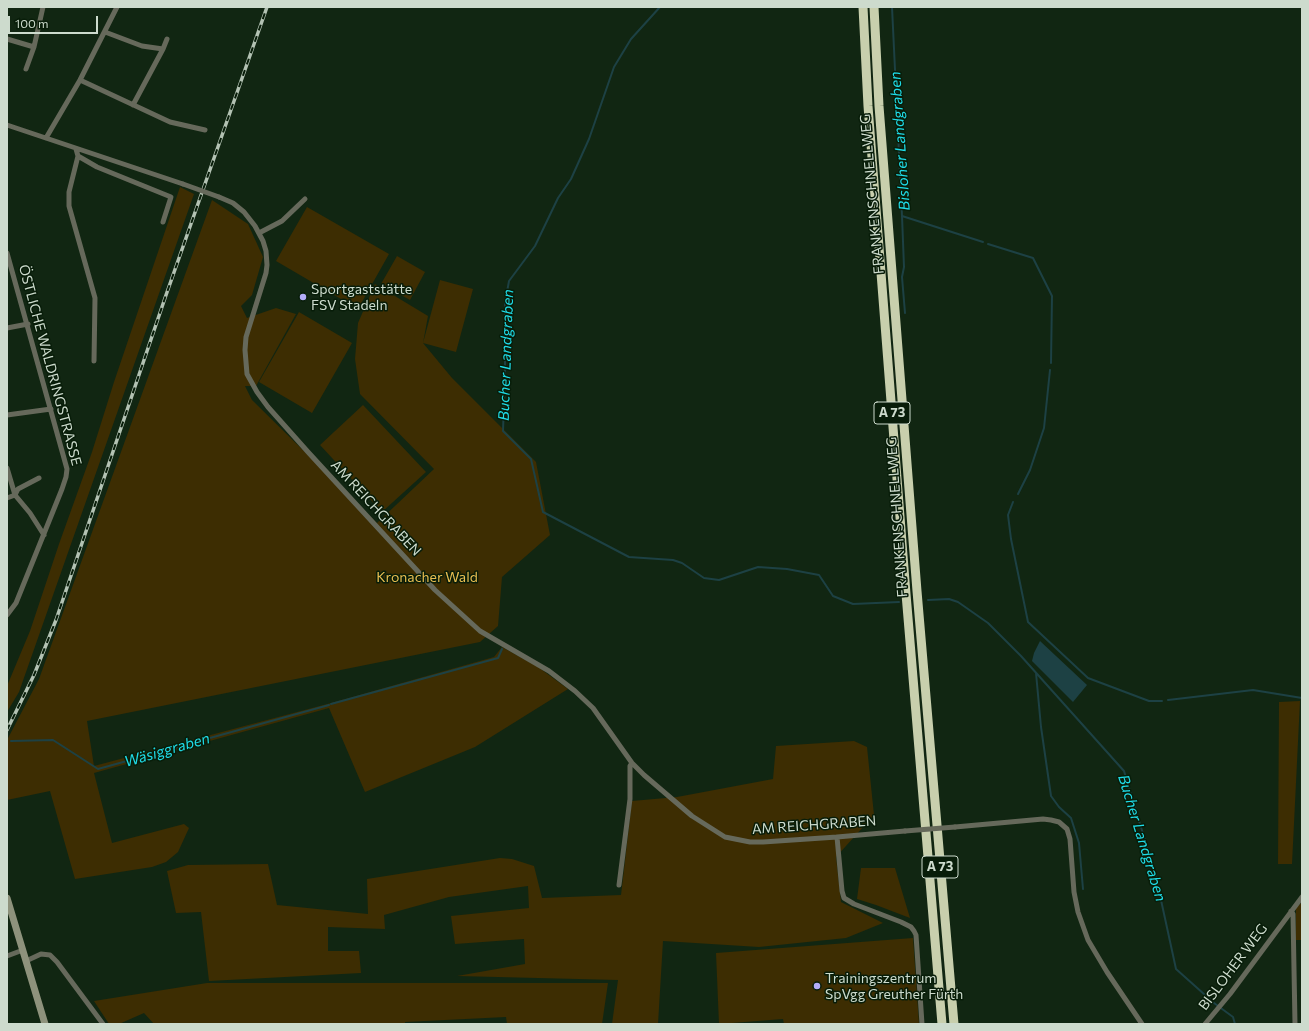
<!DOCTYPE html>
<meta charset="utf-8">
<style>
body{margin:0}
#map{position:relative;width:1309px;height:1031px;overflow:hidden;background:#112612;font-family:Commissioner,sans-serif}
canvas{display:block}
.frame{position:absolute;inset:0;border:8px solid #cddbcd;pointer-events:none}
.scale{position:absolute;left:8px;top:16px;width:90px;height:18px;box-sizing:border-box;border:2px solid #cddbcd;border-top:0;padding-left:5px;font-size:12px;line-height:14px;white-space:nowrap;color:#cddbcd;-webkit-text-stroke:3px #081d09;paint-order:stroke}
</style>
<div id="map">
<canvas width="1309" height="1031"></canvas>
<div class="frame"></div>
<div class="scale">100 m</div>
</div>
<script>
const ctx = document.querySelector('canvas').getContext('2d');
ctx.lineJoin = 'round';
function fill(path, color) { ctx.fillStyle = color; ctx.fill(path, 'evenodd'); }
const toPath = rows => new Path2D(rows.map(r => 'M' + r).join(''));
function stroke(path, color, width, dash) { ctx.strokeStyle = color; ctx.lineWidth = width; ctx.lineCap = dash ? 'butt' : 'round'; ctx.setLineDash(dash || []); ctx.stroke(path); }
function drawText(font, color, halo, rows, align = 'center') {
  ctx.font = font + ' Commissioner,sans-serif'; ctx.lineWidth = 3; ctx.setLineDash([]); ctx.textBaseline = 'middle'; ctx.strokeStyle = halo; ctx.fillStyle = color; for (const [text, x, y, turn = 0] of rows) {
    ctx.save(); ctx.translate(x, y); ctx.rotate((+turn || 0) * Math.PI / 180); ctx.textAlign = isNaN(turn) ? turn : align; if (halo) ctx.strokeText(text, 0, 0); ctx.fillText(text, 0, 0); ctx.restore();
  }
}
fill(toPath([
 [180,187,194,194,19,692,7,712,7,686,30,631,59,544,92,452,114,382],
 [212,200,248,224,263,257,252,295,241,306,247,318,276,308,296,314,256,386,245,386,252,400,377,523,434,469,360,394,355,359,358,323,375,284,428,316,423,343,452,378,536,462,550,535,502,577,498,626,480,642,87,721,94,766,331,703,494,657,502,647,538,667,568,689,475,747,365,792,329,708,94,773,112,843,184,824,189,828,178,852,166,862,152,867,75,879,50,791,7,800,7,740,39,679],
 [307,207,389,254,358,309,276,261],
 [397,256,425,272,410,300,381,284],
 [440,280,473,289,456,352,423,343],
 [299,312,352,343,312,413,259,382],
 [363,405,426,472,382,512,320,445],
 [1300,701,1292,864,1278,864,1279,702],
 [854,741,867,747,874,815,836,857,841,902,883,923,846,938,759,947,663,941,658,1024,612,1024,618,980,457,976,525,964,524,939,455,944,451,916,529,908,528,886,449,897,384,915,385,929,328,927,328,951,359,951,361,973,209,981,201,912,176,913,167,871,188,865,268,864,277,905,368,914,367,879,500,858,512,859,534,866,542,898,621,895,632,801,677,797,773,779,776,746],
 [861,868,895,868,910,918,876,905,857,899],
 [1302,902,1302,940,1296,940,1296,908],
 [913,938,919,1024,784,1024,783,1019,719,1024,716,953],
 [207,983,608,983,602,1024,507,1024,506,1017,405,1022,405,1024,154,1024,144,1013,119,1024,109,1024,94,1001]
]), '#3d2d02');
fill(toPath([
 [1040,641,1087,685,1073,702,1032,661,1034,653]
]), '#1d4144');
stroke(toPath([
 [660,7,631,39,614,67,589,139,571,179,558,198,535,246,509,281,505,303,505,374,503,431,531,459,543,512,629,557,673,560,682,563,704,578,719,580,758,567,787,569,819,575,833,596,853,604,899,602],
 [892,7,902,216,983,242],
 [902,216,904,267,902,277,905,313],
 [988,244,1033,258,1052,296,1051,363],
 [1018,494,1030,470,1044,428,1050,370],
 [1013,502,1008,515,1011,539,1028,622,1088,678,1149,701,1162,701],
 [928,600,949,599,958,602,988,623,1021,656,1124,771,1156,877,1176,969,1214,1003,1233,1017,1235,1024],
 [1036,673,1041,727,1051,796,1059,807,1071,818,1079,843,1083,889],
 [1168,700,1253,690,1302,698],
 [331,704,498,658,502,649],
 [11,741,53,740,98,769,329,705]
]), '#1d4144', 2);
stroke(toPath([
 [105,32,142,46,163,49,133,105],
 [7,39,34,47,43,7],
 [163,49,167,39],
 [26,69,34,47],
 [80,80,170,122,205,130],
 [7,125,183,184],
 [46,138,80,80,117,7],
 [76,149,78,156,69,192,69,206,95,298,94,361],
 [78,156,97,167,171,197,163,222],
 [219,197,233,203,244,212,255,226,263,241,266,251,267,265,266,273,246,337,245,350,247,374,257,392,268,407,308,452,435,590,480,631,549,671,575,691,593,708,632,763,644,775,692,816,725,837,750,842,763,842,837,837,905,831],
 [259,233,282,221,305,199],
 [7,253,67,469,66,477,62,489,16,603,7,615],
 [7,328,28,324],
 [7,415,51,409],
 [7,468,15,495,30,513,44,535],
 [7,498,15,495,18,489,39,478],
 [955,827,1043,819,1051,820,1059,822,1067,829,1070,839,1074,892,1078,912,1088,940,1107,972,1142,1024],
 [837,837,842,891,844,898,854,904,901,922,911,927,914,931,916,935,922,1024],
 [619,885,630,799,630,766,632,763],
 [1291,911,1293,914,1295,1024],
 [7,956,23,950],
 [26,961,41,954,50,955,57,962,103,1024],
 [1205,1024,1230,994,1302,897]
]), '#66695b', 5);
stroke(toPath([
 [7,898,45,1024]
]), '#8e927c', 7);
stroke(toPath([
 [863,7,868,106,906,594,942,1024],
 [874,7,879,106,917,591,954,1024]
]), '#c8cfad', 9);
const rail = toPath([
 [7,730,34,675,56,620,165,298,267,7]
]);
stroke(rail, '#b3c2b3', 3.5);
stroke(rail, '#081d09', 2, [6]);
stroke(toPath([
 [183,184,219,197],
 [905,831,955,827]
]), '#66695b', 5);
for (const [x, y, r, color] of [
 [303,297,4,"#b3adf9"],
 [817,986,4,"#b3adf9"]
]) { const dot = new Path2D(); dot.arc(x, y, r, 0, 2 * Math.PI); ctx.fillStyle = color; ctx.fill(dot); stroke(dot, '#081d09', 1.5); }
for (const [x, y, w] of [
 [892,413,36],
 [940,867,36]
]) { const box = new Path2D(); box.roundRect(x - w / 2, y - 11, w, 22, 3); ctx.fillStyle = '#081d09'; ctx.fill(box); stroke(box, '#cddbcd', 1); }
drawText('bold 13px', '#cddbcd', null, [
 ["A 73",892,413],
 ["A 73",940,867]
]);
drawText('14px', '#cddbcd', '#081d09', [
 ["FRANKENSCHNELLWEG",872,194,-95],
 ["ÖSTLICHE WALDRINGSTRASSE",50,365,75],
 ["AM REICHGRABEN",376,508,47],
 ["FRANKENSCHNELLWEG",897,517,-94],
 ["AM REICHGRABEN",814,825,-4],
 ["BISLOHER WEG",1233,967,-53]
]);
drawText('14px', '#cddbcd', '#081d09', [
 ["Sportgaststätte",311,289],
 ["FSV Stadeln",311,305],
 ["Trainingszentrum",825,978],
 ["SpVgg Greuther Fürth",825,994]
], 'left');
drawText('14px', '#e9be51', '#081d09', [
 ["Kronacher Wald",427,577]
]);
drawText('italic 15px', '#1fdbe7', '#081d09', [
 ["Bisloher Landgraben",900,141,-94],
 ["Bucher Landgraben",506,355,-88],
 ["Wäsiggraben",167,750,-16],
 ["Bucher Landgraben",1142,838,73]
]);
</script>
